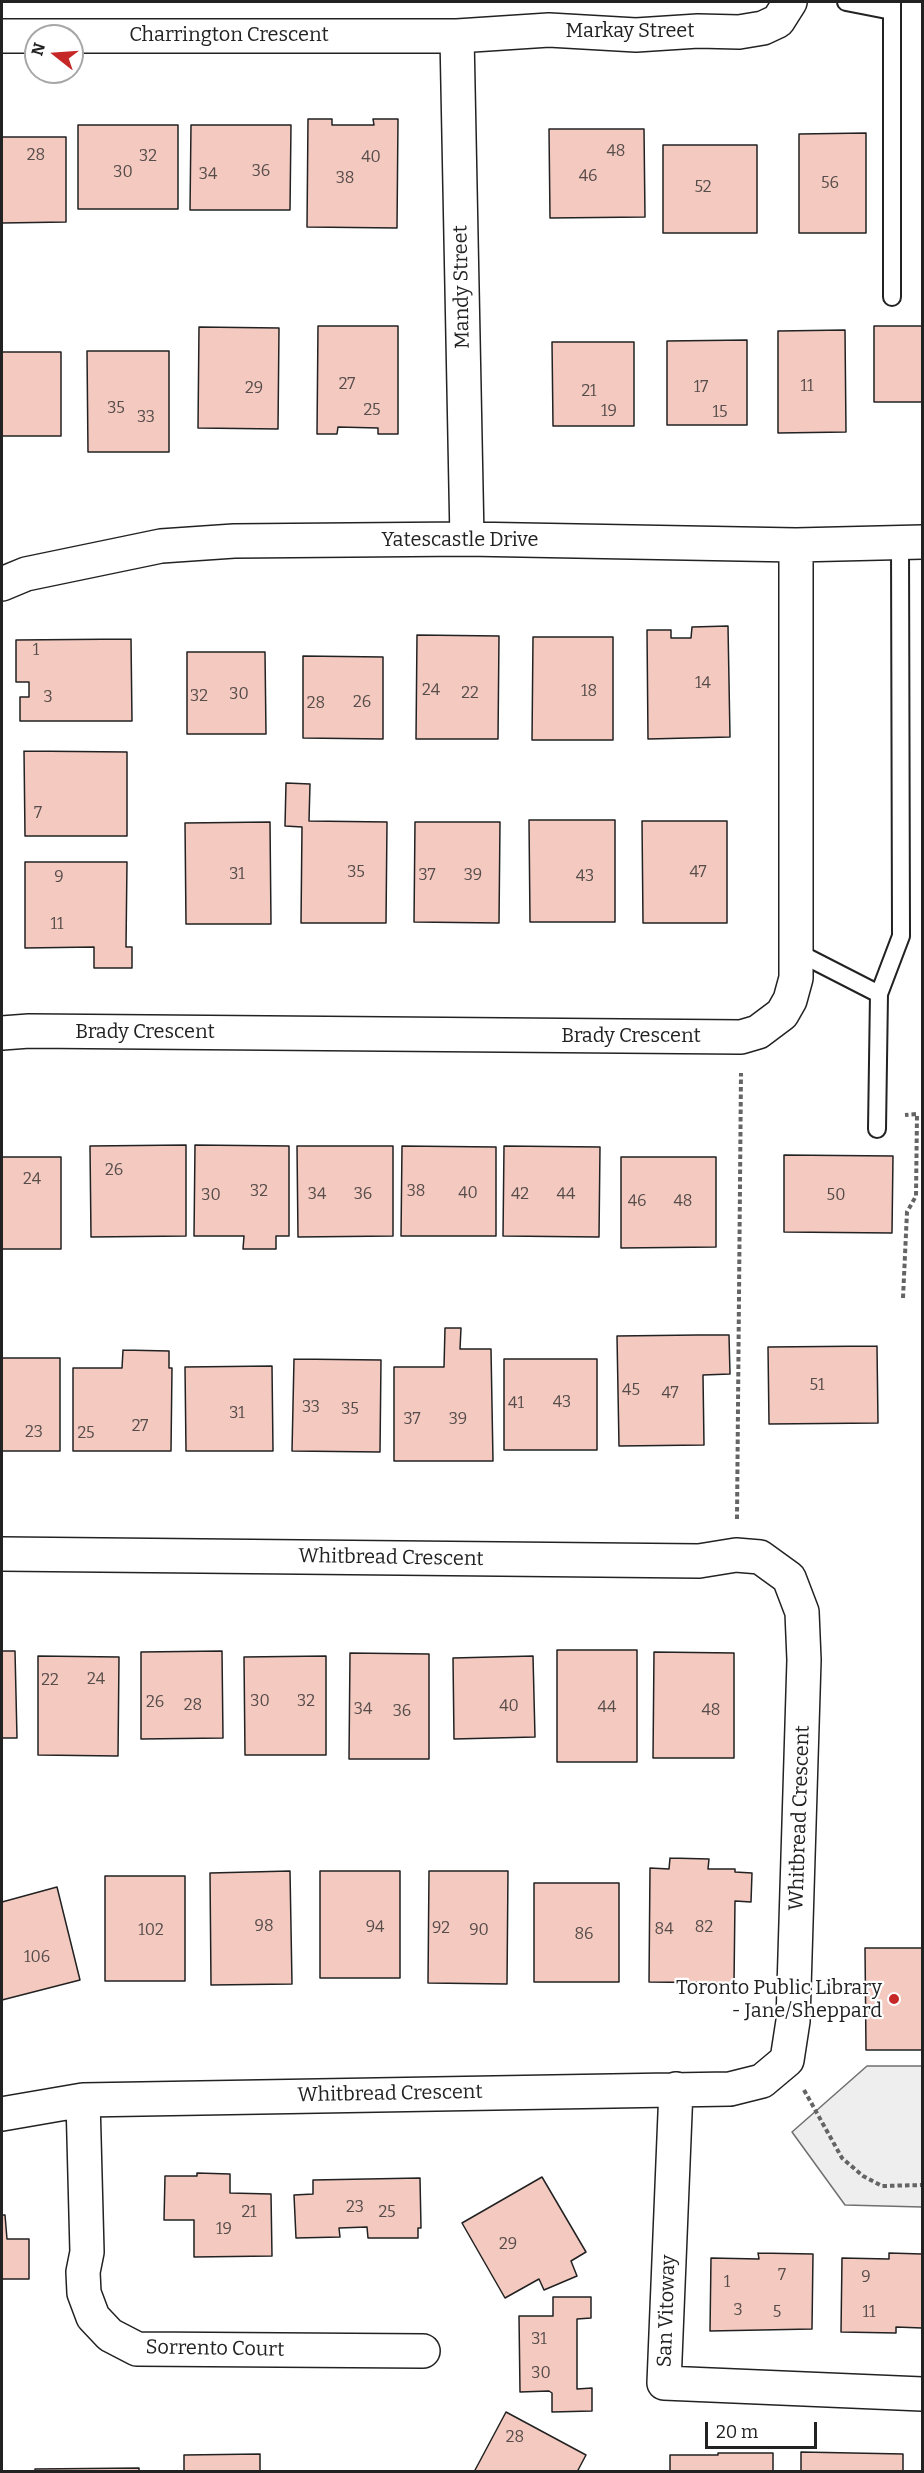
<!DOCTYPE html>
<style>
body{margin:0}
#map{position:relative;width:924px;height:2473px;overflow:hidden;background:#fff;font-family:Bitter,serif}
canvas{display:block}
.frame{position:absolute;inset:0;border:3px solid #222;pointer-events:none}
.north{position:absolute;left:24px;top:24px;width:60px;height:60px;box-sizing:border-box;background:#fff;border:2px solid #a7a7a7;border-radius:50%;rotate:287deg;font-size:16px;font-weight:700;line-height:24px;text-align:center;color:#222}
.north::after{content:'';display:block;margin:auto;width:21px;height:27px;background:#c62828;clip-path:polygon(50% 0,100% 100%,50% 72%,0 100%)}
.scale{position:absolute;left:705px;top:2422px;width:112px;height:27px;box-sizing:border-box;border:3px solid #222;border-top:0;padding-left:8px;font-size:18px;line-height:21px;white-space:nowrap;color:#222;-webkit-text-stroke:4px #fff;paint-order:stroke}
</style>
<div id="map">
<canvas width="924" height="2473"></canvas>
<div class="frame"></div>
<div class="north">N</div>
<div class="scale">20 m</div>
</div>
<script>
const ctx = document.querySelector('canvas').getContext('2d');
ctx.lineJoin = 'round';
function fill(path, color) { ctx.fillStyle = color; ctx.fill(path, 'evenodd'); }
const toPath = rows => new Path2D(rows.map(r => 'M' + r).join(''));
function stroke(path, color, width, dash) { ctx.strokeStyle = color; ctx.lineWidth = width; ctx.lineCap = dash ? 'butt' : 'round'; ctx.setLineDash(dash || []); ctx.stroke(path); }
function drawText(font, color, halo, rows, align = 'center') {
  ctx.font = font + ' Bitter,serif'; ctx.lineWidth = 4.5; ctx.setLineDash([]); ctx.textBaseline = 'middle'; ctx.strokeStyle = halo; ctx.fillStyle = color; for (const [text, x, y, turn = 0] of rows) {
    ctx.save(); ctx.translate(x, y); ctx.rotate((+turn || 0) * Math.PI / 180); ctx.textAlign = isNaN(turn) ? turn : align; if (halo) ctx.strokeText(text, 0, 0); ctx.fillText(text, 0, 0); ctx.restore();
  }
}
const green = toPath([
 [867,2066,922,2066,922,2207,845,2205,792,2132,867,2066]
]);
fill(green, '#eee');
stroke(green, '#6f6f6f', 1.5);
const building = toPath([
 [308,119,332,119,332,125,374,125,373,119,398,119,397,228,307,227,308,119],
 [78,125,178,125,178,209,78,209,78,125],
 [191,125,291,125,290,210,190,210,191,125],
 [549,129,644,129,645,217,550,218,549,129],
 [866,133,866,233,799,233,799,134,866,133],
 [2,137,66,137,66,222,2,223,2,137],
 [663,145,757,145,757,233,663,233,663,145],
 [318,326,398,326,398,434,378,434,378,428,338,427,337,434,317,434,318,326],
 [874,326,922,326,922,402,874,402,874,326],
 [199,327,279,328,278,429,198,428,199,327],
 [845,330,846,432,778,433,778,331,845,330],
 [747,340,747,425,667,425,667,341,747,340],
 [552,342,634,342,634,426,553,426,552,342],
 [87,351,169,351,169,452,88,452,87,351],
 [2,352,61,352,61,436,2,436,2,352],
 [728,626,730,737,648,739,647,630,671,630,671,638,691,638,692,627,728,626],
 [417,635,499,636,498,739,416,739,417,635],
 [533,637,613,637,613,740,532,740,533,637],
 [131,639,132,721,20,721,20,697,29,697,29,682,16,682,16,640,131,639],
 [187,652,265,652,266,734,187,734,187,652],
 [303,656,383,657,383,739,303,738,303,656],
 [24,751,127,752,127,836,25,836,24,751],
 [286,783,310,784,309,821,387,822,386,923,301,923,302,827,285,826,286,783],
 [529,820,615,820,615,922,530,922,529,820],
 [642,821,727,821,727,923,643,923,642,821],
 [270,822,271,924,186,924,185,823,270,822],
 [415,822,500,822,499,923,414,922,415,822],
 [25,862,127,862,126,947,132,947,132,968,94,968,94,947,25,948,25,862],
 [186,1145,186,1236,91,1237,90,1146,186,1145],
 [195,1145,289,1146,289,1236,276,1236,276,1249,243,1249,244,1236,194,1236,195,1145],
 [297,1146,393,1146,393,1236,298,1237,297,1146],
 [402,1146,496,1147,496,1236,401,1236,402,1146],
 [504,1146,600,1147,599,1237,503,1236,504,1146],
 [784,1155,893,1156,892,1233,784,1232,784,1155],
 [2,1157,61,1157,61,1249,2,1249,2,1157],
 [621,1157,716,1157,716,1247,621,1248,621,1157],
 [445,1328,461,1328,460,1349,491,1349,493,1461,394,1461,394,1367,444,1367,445,1328],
 [697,1335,729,1335,730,1374,703,1375,704,1445,619,1446,617,1336,697,1335],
 [877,1346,878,1423,769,1424,768,1347,877,1346],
 [123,1350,169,1351,169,1368,172,1368,171,1451,73,1451,73,1368,122,1368,123,1350],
 [2,1358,60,1358,60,1451,2,1451,2,1358],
 [294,1359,381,1360,380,1452,292,1451,294,1359],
 [504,1359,597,1359,597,1450,504,1450,504,1359],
 [272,1366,273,1451,186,1451,185,1367,272,1366],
 [557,1650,637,1650,637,1762,557,1762,557,1650],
 [2,1651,15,1651,17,1738,2,1738,2,1651],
 [222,1651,223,1738,141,1739,141,1652,222,1651],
 [654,1652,734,1653,734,1758,653,1758,654,1652],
 [350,1653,429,1654,429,1759,349,1759,350,1653],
 [38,1656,119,1657,118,1756,38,1755,38,1656],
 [326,1656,326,1755,245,1755,244,1657,326,1656],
 [533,1656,535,1737,454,1739,453,1658,533,1656],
 [670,1858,709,1859,708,1869,735,1869,735,1872,752,1873,751,1902,735,1901,734,1983,649,1982,650,1868,669,1869,670,1858],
 [290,1871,292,1984,211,1985,210,1873,290,1871],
 [320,1871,400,1871,400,1978,320,1978,320,1871],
 [429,1871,508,1871,507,1984,428,1983,429,1871],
 [105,1876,185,1876,185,1981,105,1981,105,1876],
 [534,1883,619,1883,619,1982,534,1982,534,1883],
 [57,1887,80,1980,2,2000,2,1902,57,1887],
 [865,1948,922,1948,922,2050,866,2050,865,1948],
 [197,2173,230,2174,230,2193,271,2194,272,2256,194,2257,194,2220,164,2220,165,2176,197,2176,197,2173],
 [542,2177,586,2252,571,2261,577,2276,544,2290,539,2279,505,2298,462,2223,542,2177],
 [420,2178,421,2228,418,2228,418,2238,368,2238,367,2227,339,2228,340,2237,296,2238,294,2195,313,2194,313,2180,420,2178],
 [2,2215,5,2215,7,2239,29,2239,29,2279,2,2279,2,2215],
 [758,2253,813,2254,812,2329,710,2331,711,2258,759,2259,758,2253],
 [889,2253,922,2254,922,2328,896,2327,896,2333,841,2332,842,2258,889,2259,889,2253],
 [553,2297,591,2297,591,2318,577,2319,577,2389,592,2388,592,2411,552,2412,552,2393,549,2391,520,2392,519,2316,553,2316,553,2297],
 [506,2412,586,2455,577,2472,474,2472,506,2412],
 [801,2452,903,2454,903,2472,801,2472,801,2452],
 [718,2453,773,2453,773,2472,670,2472,670,2455,718,2455,718,2453],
 [260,2454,260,2472,184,2472,184,2455,260,2454],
 [139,2468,139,2472,35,2472,35,2469,139,2468]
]);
fill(building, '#f3c9c0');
stroke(building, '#222', 1.5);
const service = toPath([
 [846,2,892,11],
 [892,297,892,2],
 [795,951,879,994],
 [877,1129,879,994,901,936,900,544]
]);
const minor = toPath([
 [2,36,457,36,549,30,636,35,698,31,739,32,763,28,778,21,790,2],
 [457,36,467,539],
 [2,584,26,574,161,546,234,541,467,539,796,545,922,542],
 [2,1033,29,1031,741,1037,758,1032,782,1014,790,1000,796,978,796,545],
 [2,1554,699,1561,736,1555,760,1557,789,1578,802,1612,804,1660,793,2021,787,2060,762,2081,730,2089,83,2100,2,2114],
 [676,2089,664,2383,922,2394],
 [83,2100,87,2252,83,2272,84,2293,93,2317,110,2335,137,2349,423,2351]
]);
stroke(service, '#222', 20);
stroke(minor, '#222', 36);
stroke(toPath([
 [903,1298,907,1212,916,1196,917,1114,905,1115],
 [737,1519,741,1073],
 [804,2090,842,2158,863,2176,882,2186,922,2185]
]), '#646464', 4, [4.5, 3]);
stroke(service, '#fff', 16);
stroke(minor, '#fff', 33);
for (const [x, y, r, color] of [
 [894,1999,6,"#c62828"]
]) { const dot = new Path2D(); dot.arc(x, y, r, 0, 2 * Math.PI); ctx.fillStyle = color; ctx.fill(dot); stroke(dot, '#fff', 2); }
drawText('16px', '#564c4a', null, [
 ["48",616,152],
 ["28",36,156],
 ["32",148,157],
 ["40",371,158],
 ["36",261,172],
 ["30",123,173],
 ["34",208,175],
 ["46",588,177],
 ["38",345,179],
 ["56",830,184],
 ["52",703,188],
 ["27",347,385],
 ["11",807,387],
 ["17",701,388],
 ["29",254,389],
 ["21",589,392],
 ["35",116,409],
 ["25",372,411],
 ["19",609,412],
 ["15",720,413],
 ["33",146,418],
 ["1",36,651],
 ["14",703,684],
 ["24",431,691],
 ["18",589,692],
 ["22",470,694],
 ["30",239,695],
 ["32",199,697],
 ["3",48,698],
 ["26",362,703],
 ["28",316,704],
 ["7",38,814],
 ["35",356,873],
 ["47",698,873],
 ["31",237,875],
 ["37",427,876],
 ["39",473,876],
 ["43",585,877],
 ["9",59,878],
 ["11",57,925],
 ["26",114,1171],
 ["24",32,1180],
 ["32",259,1192],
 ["38",416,1192],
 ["40",468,1194],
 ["34",317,1195],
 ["36",363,1195],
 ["42",520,1195],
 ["44",566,1195],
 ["30",211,1196],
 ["50",836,1196],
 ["46",637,1202],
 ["48",683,1202],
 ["51",817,1386],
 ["45",631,1391],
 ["47",670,1394],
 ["43",562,1403],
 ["41",516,1404],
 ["33",311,1408],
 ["35",350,1410],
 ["31",237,1414],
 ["37",412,1420],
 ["39",458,1420],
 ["27",140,1427],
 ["23",34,1433],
 ["25",86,1434],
 ["24",96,1680],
 ["22",50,1681],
 ["30",260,1702],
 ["32",306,1702],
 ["26",155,1703],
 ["28",193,1706],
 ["40",509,1707],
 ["44",607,1708],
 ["34",363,1710],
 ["48",711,1711],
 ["36",402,1712],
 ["98",264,1927],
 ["94",375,1928],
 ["82",704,1928],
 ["92",441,1929],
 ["84",664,1930],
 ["102",151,1931],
 ["90",479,1931],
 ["86",584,1935],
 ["106",37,1958],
 ["23",355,2208],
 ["21",249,2213],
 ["25",387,2213],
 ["19",224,2230],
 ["29",508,2245],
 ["7",782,2276],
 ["9",866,2278],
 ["1",727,2283],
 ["3",738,2311],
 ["5",777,2313],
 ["11",869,2313],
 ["31",539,2340],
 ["30",541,2374],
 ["28",515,2438]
]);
drawText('20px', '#222', '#fff', [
 ["Markay Street",630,31],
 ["Charrington Crescent",229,35],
 ["Mandy Street",462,287,-91],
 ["Yatescastle Drive",460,540],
 ["Brady Crescent",145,1032],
 ["Brady Crescent",631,1036],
 ["Whitbread Crescent",391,1558,1],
 ["Whitbread Crescent",800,1818,-88],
 ["Whitbread Crescent",390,2094,-1],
 ["San Vitoway",667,2311,-88],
 ["Sorrento Court",215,2349,1]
]);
drawText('20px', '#222', '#fff', [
 ["Toronto Public Library",882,1988],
 ["- Jane/Sheppard",882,2011]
], 'right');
</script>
